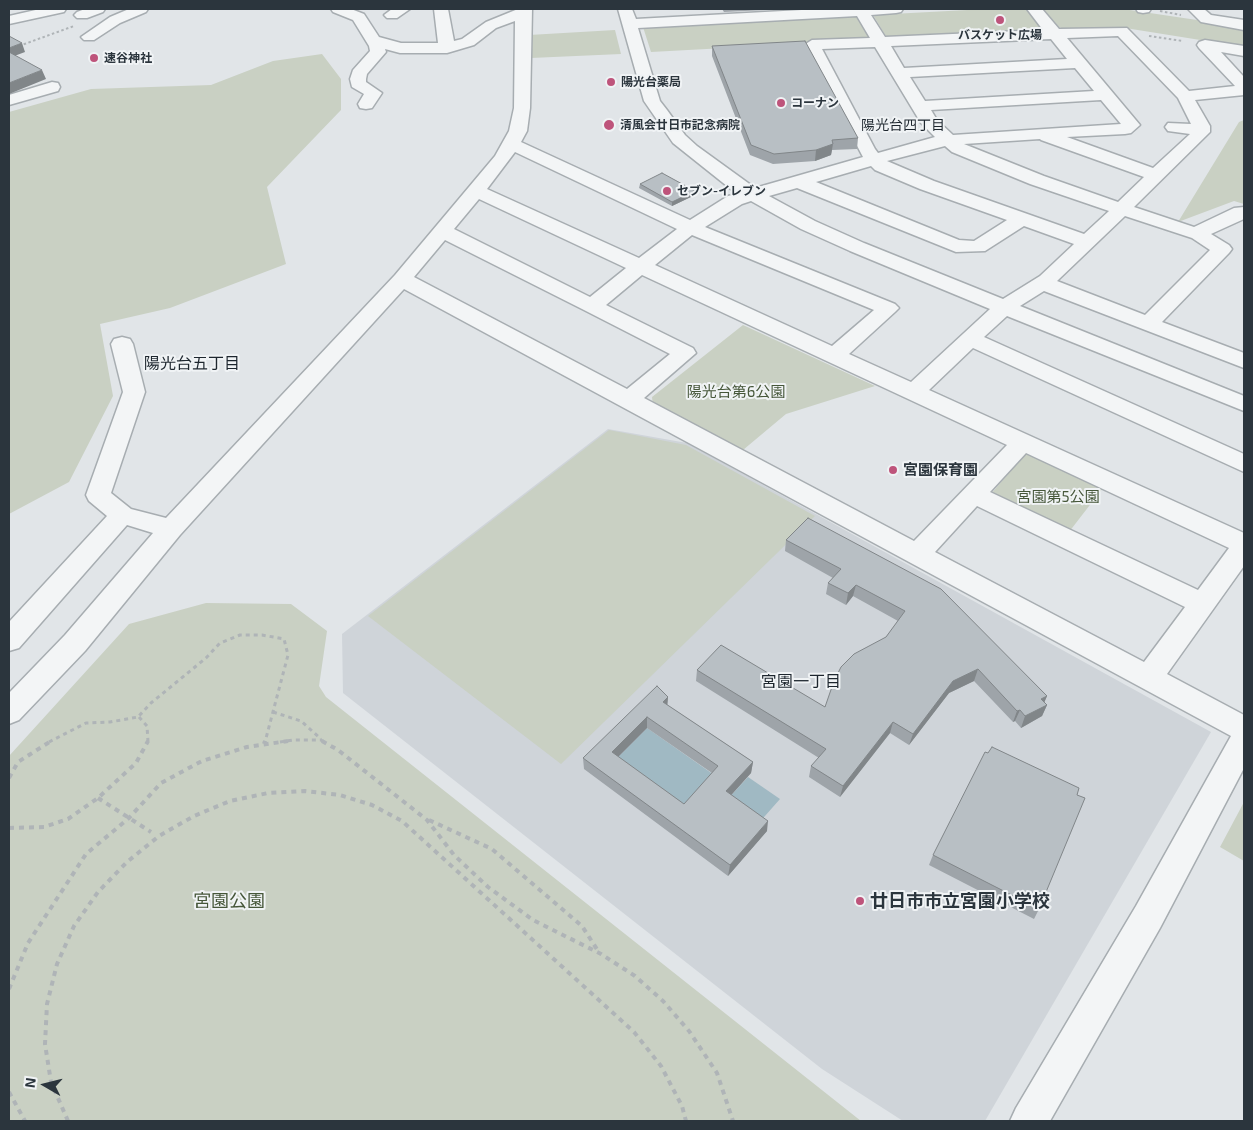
<!DOCTYPE html>
<meta charset="utf-8">
<style>
body{margin:0}
#map{position:relative;width:1253px;height:1130px;overflow:hidden;background:#e1e5e8;font-family:"Exo 2",sans-serif}
canvas{display:block}
.frame{position:absolute;inset:0;border:10px solid #2b353d;pointer-events:none}
.north{position:absolute;left:20px;top:1060px;width:50px;height:50px;-webkit-text-stroke:4px #f0f3f5;paint-order:stroke;rotate:278deg;font-size:14px;font-weight:700;line-height:20px;text-align:center;color:#2b353d}
.north::after{content:'';display:block;margin:auto;width:18px;height:22px;background:#2b353d;clip-path:polygon(50% 0,100% 100%,50% 72%,0 100%)}
</style>
<div id="map">
<canvas width="1253" height="1130"></canvas>
<div class="frame"></div>
<div class="north">N</div>
</div>
<script>
const ctx = document.querySelector('canvas').getContext('2d');
ctx.lineJoin = 'round';
function fill(path, color) { ctx.fillStyle = color; ctx.fill(path, 'evenodd'); }
const toPath = rows => new Path2D(rows.map(r => 'M' + r).join(''));
function stroke(path, color, width, dash) { ctx.strokeStyle = color; ctx.lineWidth = width; ctx.lineCap = dash ? 'butt' : 'round'; ctx.setLineDash(dash || []); ctx.stroke(path); }
function drawText(font, color, halo, rows, align = 'center') {
  ctx.font = font + ' "Exo 2","Noto Sans JP",sans-serif'; ctx.lineWidth = 4; ctx.setLineDash([]); ctx.textBaseline = 'middle'; ctx.strokeStyle = halo; ctx.fillStyle = color; for (const [text, x, y, turn = 0] of rows) {
    ctx.save(); ctx.translate(x, y); ctx.rotate((+turn || 0) * Math.PI / 180); ctx.textAlign = isNaN(turn) ? turn : align; if (halo) ctx.strokeText(text, 0, 0); ctx.fillText(text, 0, 0); ctx.restore();
  }
}
fill(toPath([
 [608,429,687,443,1211,732,985,1121,903,1121,822,1069,343,693,342,634]
]), '#cfd4d9');
fill(toPath([
 [986,9,1026,9,1043,30,887,38,873,15],
 [1043,9,1123,9,1244,27,1244,47,1119,27,1064,29,1059,27],
 [857,15,873,40,651,52,643,27],
 [615,30,621,54,531,58,529,35],
 [322,54,341,79,341,110,267,187,286,264,170,308,100,324,113,396,69,482,9,514,9,112,91,89,211,85,273,61],
 [1244,120,1244,204,1234,201,1178,222,1239,122],
 [743,325,875,386,786,414,743,450,653,406,652,397],
 [609,430,686,445,815,516,561,764,368,616],
 [1026,453,1103,488,1069,532,990,495],
 [206,603,291,604,327,631,319,686,326,697,861,1121,9,1121,9,756,129,624],
 [1244,802,1244,861,1220,847]
]), '#c9d0c3');
fill(toPath([
 [647,728,717,777,683,814,612,763],
 [748,777,780,799,757,825,725,802]
]), '#a0b9c3');
const minor = toPath([
 [40,9,66,9,64,12,9,24,9,16,40,9],
 [85,9,105,9,103,12,87,18,77,18,74,15,77,12,85,9],
 [129,9,148,9,146,12,120,23,94,40,84,40,81,37,110,17,129,9],
 [331,9,351,9,364,14,379,37,401,43,438,43,434,9,448,9,454,41,462,39,486,22,518,9,532,9,530,108,527,131,521,142,690,220,728,196,737,194,673,143,644,101,618,9,632,9,636,19,820,9,903,9,901,12,896,13,871,15,885,37,1043,30,1027,9,1042,9,1059,29,1127,28,1189,91,1235,86,1199,48,1197,45,1199,42,1205,40,1244,46,1244,56,1221,52,1244,77,1244,95,1195,100,1210,126,1210,132,1134,207,1194,227,1234,208,1244,207,1244,219,1211,234,1229,245,1232,249,1229,253,1162,322,1244,353,1244,368,1044,291,1020,306,1244,396,1244,411,1007,316,984,337,1244,454,1244,472,973,348,929,390,1244,533,1244,566,1167,674,1244,715,1244,768,1160,928,1050,1121,1010,1121,1016,1108,1136,906,1231,736,404,289,180,535,85,651,19,720,9,724,9,693,65,635,153,533,127,525,19,648,9,651,9,622,107,516,89,501,86,495,123,392,111,344,114,339,122,337,130,339,133,344,145,392,111,493,131,509,166,518,395,275,495,156,509,131,514,108,515,21,496,28,474,45,447,53,400,53,385,49,386,52,367,74,366,79,366,82,382,93,372,108,366,109,360,108,358,104,364,94,352,87,350,79,353,70,370,51,369,46,353,20,333,12,331,9],
 [857,16,870,38,812,40,804,45,863,157,755,188,697,146,685,135,667,110,660,101,638,28,857,16],
 [1118,36,1178,98,1191,124,1168,123,1165,127,1168,131,1190,134,1153,168,1067,137,1125,134,1131,133,1140,125,1067,38,1118,36],
 [1051,39,1067,59,904,68,891,46,1051,39],
 [875,47,921,123,935,137,878,153,875,149,822,49,875,47],
 [1075,68,1094,91,925,101,910,77,1075,68],
 [1101,100,1121,124,953,135,937,120,931,110,1101,100],
 [1040,139,1041,140,1144,177,1118,202,1044,176,964,144,1040,139],
 [945,146,952,152,1030,184,1109,211,1084,234,934,181,887,161,945,146],
 [515,152,677,229,639,258,487,189,515,152],
 [871,166,875,170,920,189,1007,220,974,241,959,240,816,182,871,166],
 [797,188,956,252,985,251,1024,226,1074,244,1040,276,1003,299,864,243,815,221,769,196,797,188],
 [479,199,626,268,590,297,454,229,479,199],
 [751,201,801,229,850,251,990,309,911,382,849,354,895,312,899,308,895,304,705,227,742,204,751,201],
 [1125,216,1192,238,1210,250,1145,315,1057,281,1125,216],
 [692,235,874,310,832,346,655,265,692,235],
 [445,240,584,310,670,354,627,389,414,277,445,240],
 [642,275,1007,445,914,541,644,398,696,353,693,348,606,305,642,275],
 [1026,453,1229,548,1198,590,990,492,1026,453],
 [977,506,1185,607,1144,662,935,552,977,506],
 [392,9,410,9,397,18,387,18,384,15,392,9],
 [1136,9,1151,9,1149,12,1143,13,1138,12,1136,9],
 [1188,9,1204,9,1211,15,1244,20,1244,30,1201,22,1188,9],
 [52,82,58,83,60,87,58,91,9,105,9,95,52,82]
]);
stroke(minor, '#a7adb1', 3);
stroke(toPath([
 [1160,11,1181,15],
 [1149,36,1183,41],
 [19,46,74,26]
]), '#afb4b7', 2, [2.5, 2.5]);
stroke(toPath([
 [273,712,301,721,321,739],
 [139,717,147,726,148,742],
 [49,742,86,723,110,722,138,717,151,703,206,658,220,643,240,635,262,635,284,639,288,655,265,742],
 [280,742,293,740,321,740,324,742]
]), '#afb4b7', 3, [4, 4]);
stroke(toPath([
 [322,741,338,750,427,820,454,855,488,887,533,920,601,954,635,976,663,1001,689,1031,717,1073,733,1121],
 [264,744,265,741],
 [9,778,18,762,51,741],
 [98,798,151,832],
 [429,820,492,849,582,926,600,954],
 [9,828,44,827,68,819,98,798,136,763,148,741],
 [9,989,28,943,86,854,129,818,161,783,202,761,247,747,288,741],
 [9,1092,25,1121],
 [68,1121,51,1082,45,1044,47,1004,57,964,74,926,98,892,127,862,159,836,194,816,230,801,268,793,305,791,340,795,372,805,402,821,634,1032,661,1066,682,1106,686,1121]
]), '#afb4b7', 4, [5, 5]);
fill(minor, '#f3f5f6');
fill(toPath([
 [722,9,786,9,724,12],
 [712,46,858,138,857,149,832,150,831,155,815,161,773,164,750,155,712,56],
 [640,184,695,191,695,195,672,206,639,188],
 [808,518,1047,696,1044,702,1047,705,1042,716,1021,728,1015,721,1013,722,974,681,949,693,909,745,890,733,840,797,809,777,811,766,819,758,696,681,697,670,825,707,886,637,898,621,853,596,846,605,826,594,828,583,833,578,785,551,786,540],
 [668,697,667,705,753,762,751,773,731,795,767,831,728,876,584,769,583,758],
 [647,728,712,773,684,804,618,757],
 [1077,795,1039,909,1034,919,929,865,933,855]
]), '#9ea4a9');
fill(toPath([
 [22,43,25,52,9,58,9,48],
 [42,70,46,79,9,94,9,83],
 [833,144,831,155,815,161,816,150],
 [695,191,695,195,672,206,672,202],
 [856,585,853,596,846,605,848,593],
 [978,669,974,681,949,693,909,745,913,734,953,681],
 [1047,696,1042,708,1041,699],
 [668,697,667,709,663,702],
 [1047,705,1042,716,1021,728,1025,716],
 [1020,710,1015,721,1013,722,1017,711],
 [647,717,647,728,612,763,612,752],
 [893,722,890,733,840,797,843,786],
 [753,762,751,773,725,802,726,791],
 [768,821,767,831,728,876,730,865]
]), '#818689');
const building = toPath([
 [9,36,22,43,9,48,9,36],
 [805,41,858,138,832,140,833,144,816,150,774,154,751,145,712,46,805,41],
 [9,52,42,70,9,83,9,52],
 [662,173,695,191,672,202,640,184,662,173],
 [808,518,941,589,1047,696,1041,699,1047,705,1025,716,1020,710,1017,711,978,669,953,681,913,734,893,722,843,786,811,766,826,749,697,670,721,645,825,707,834,681,841,667,854,654,886,637,905,611,856,585,848,593,828,583,841,569,786,540,808,518],
 [657,686,668,697,663,702,753,762,726,791,768,821,730,865,583,758,657,686],
 [647,717,718,766,684,804,612,752,647,717],
 [992,747,1079,788,1077,795,1085,798,1039,909,933,855,985,752,988,753,992,747]
]);
fill(building, '#b8bfc4');
stroke(building, '#818689', 1);
for (const [x, y, r, color] of [
 [1000,20,5,"#be547b"],
 [94,58,5,"#be547b"],
 [611,82,5,"#be547b"],
 [781,103,5,"#be547b"],
 [609,125,6,"#be547b"],
 [667,191,5,"#be547b"],
 [893,470,5,"#be547b"],
 [860,901,5,"#be547b"]
]) { const dot = new Path2D(); dot.arc(x, y, r, 0, 2 * Math.PI); ctx.fillStyle = color; ctx.fill(dot); stroke(dot, '#f0f3f5', 2); }
drawText('bold 12px', '#2b353d', '#f0f3f5', [
 ["バスケット広場",1000,35,"center"],
 ["速谷神社",104,58],
 ["陽光台薬局",621,82],
 ["コーナン",791,103],
 ["清風会廿日市記念病院",620,125],
 ["セブン-イレブン",677,191]
], 'left');
drawText('14px', '#1d262e', '#f0f3f5', [
 ["陽光台四丁目",903,125]
]);
drawText('15px', '#46573a', '#f0f3f5', [
 ["陽光台第6公園",736,392],
 ["宮園第5公園",1058,497]
]);
drawText('bold 15px', '#2b353d', '#f0f3f5', [
 ["宮園保育園",903,470]
], 'left');
drawText('16px', '#1d262e', '#f0f3f5', [
 ["陽光台五丁目",192,364],
 ["宮園一丁目",801,682]
]);
drawText('18px', '#46573a', '#f0f3f5', [
 ["宮園公園",229,901]
]);
drawText('bold 18px', '#2b353d', '#f0f3f5', [
 ["廿日市市立宮園小学校",870,901]
], 'left');
</script>
